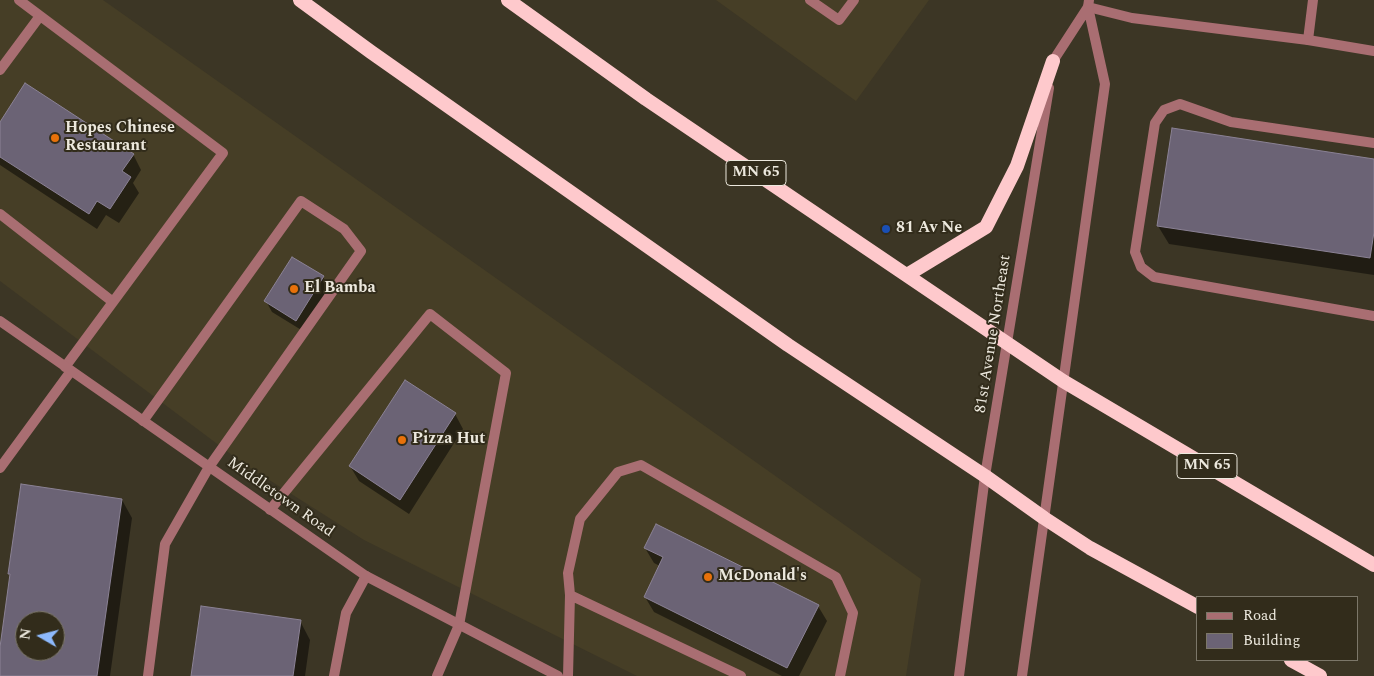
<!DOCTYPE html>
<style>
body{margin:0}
#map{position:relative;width:1374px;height:676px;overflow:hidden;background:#3c3625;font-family:Spectral,serif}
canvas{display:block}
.legend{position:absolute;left:1196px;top:596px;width:162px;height:65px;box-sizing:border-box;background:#322c1b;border:1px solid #7c7769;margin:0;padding:6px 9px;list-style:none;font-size:15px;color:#ece8dd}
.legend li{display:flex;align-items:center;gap:10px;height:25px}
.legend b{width:25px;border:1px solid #7c7769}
.north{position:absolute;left:15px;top:611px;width:50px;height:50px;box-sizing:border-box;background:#322c1b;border:1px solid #7c7769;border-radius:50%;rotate:278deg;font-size:14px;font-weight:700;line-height:20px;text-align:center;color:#ece8dd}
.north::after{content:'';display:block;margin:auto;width:18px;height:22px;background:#8db9fc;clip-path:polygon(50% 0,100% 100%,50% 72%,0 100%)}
</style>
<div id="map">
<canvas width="1374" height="676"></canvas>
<ul class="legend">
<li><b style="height:6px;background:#a96e72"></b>Road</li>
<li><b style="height:14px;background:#6b6375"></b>Building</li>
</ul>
<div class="north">N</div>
</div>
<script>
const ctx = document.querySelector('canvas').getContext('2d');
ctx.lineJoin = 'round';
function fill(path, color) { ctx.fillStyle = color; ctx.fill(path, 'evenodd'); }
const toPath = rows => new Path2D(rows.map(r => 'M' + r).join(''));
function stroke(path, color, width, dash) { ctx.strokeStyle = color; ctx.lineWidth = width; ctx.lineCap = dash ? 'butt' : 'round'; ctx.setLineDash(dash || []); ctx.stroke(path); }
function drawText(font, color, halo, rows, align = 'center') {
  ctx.font = font + ' Spectral,serif'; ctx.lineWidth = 4; ctx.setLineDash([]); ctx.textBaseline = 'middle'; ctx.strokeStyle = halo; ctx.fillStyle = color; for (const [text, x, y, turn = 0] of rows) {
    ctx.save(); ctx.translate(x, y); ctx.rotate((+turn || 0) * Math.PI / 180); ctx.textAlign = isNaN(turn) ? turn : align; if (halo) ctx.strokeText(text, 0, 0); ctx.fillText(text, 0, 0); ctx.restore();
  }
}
fill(toPath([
 [0,0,103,0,921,579,906,676,637,676,364,540,244,464,0,281],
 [716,0,929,0,856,101]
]), '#463e26');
fill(toPath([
 [0,125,133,154,141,170,133,183,139,193,119,223,106,215,97,229,0,165],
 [1374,160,1374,275,1169,244,1158,226],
 [323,277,329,288,303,331,272,312,266,301],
 [455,414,463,429,409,514,359,481,350,466],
 [122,500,132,518,110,676,0,676,0,655,11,577,9,574],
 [25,621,55,621,55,651,25,651],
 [645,548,818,606,827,621,799,676,782,676,654,612,645,597,660,566,654,563],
 [300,621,310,640,305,676,192,676]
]), '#0007');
const building = toPath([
 [25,83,134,154,122,171,131,177,110,209,97,201,89,214,0,157,0,122,25,83],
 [1172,128,1374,159,1374,232,1370,258,1157,226,1172,128],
 [292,257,324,276,296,321,264,301,292,257],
 [405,380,456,413,400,500,349,466,405,380],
 [21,484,122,499,97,676,0,676,0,647,10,574,8,574,21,484],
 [25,621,55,621,55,651,25,651,25,621],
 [656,524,819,605,787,668,644,597,663,557,644,548,656,524],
 [201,606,301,620,293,676,191,676,201,606]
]);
fill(building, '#6b6375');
stroke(building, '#8b8295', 1);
stroke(toPath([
 [19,0,223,153,65,367],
 [810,0,839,20,854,0],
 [1308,40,1313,0],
 [0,70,40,16],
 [1374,143,1231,122,1180,104,1164,110,1155,123,1135,252,1141,267,1154,277,1374,316],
 [0,214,113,302],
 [143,421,301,201,344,229,361,251,209,467,165,544,148,676],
 [0,468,71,371],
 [270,510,430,314,506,373,459,625,437,676],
 [334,676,346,613,366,576],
 [568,676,570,595],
 [741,676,570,595,568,573,580,519,618,472,641,465,836,577,853,613,840,676]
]), '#a96e72', 10);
stroke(toPath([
 [1088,7,1132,18,1308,40,1374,51],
 [0,321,366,576,558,676]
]), '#a96e72', 10);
stroke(toPath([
 [1052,66,1053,61,1088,7],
 [959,676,985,476,1049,88],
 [1022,676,1105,84,1088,7,1089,0]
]), '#a96e72', 10);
stroke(toPath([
 [300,0,371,52,788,345,985,476,1044,518,1090,548,1198,607],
 [508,0,646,99,1063,381,1374,565],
 [907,275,986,227,1017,166,1053,61],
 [1291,660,1320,676]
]), '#fec9cc', 14);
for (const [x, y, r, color] of [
 [55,138,5,"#e8710a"],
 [886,229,5,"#1a4fb4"],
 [294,289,5,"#e8710a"],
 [402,440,5,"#e8710a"],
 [708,577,5,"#e8710a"]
]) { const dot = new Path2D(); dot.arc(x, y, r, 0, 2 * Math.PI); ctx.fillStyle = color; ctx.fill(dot); stroke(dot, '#322c1b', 2); }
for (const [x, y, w] of [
 [756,173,60],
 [1207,466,60]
]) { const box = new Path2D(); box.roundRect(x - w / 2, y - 12.5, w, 25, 4); ctx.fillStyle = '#322c1b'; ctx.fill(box); stroke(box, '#ece8dd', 1); }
drawText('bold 15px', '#ece8dd', null, [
 ["MN 65",756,173],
 ["MN 65",1207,466]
]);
drawText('bold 16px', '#ece8dd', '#322c1b', [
 ["Hopes Chinese",65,129],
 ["Restaurant",65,147],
 ["81 Av Ne",896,229],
 ["El Bamba",304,289],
 ["Pizza Hut",412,440],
 ["McDonald's",718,577]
], 'left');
drawText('16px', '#ece8dd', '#322c1b', [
 ["81st Avenue Northeast",994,334,-81],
 ["Middletown Road",280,498,35]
]);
</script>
